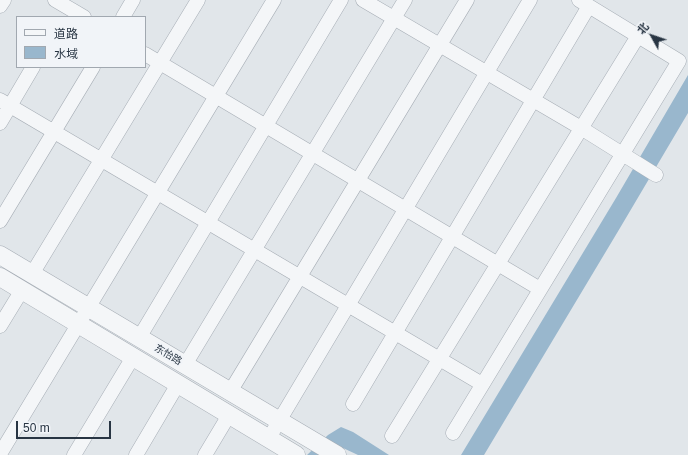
<!DOCTYPE html>
<meta charset="utf-8">
<style>
body{margin:0}
#map{position:relative;width:688px;height:455px;overflow:hidden;background:#e1e6ea;font-family:Arial,"Noto Sans SC",sans-serif}
canvas{display:block}
.legend{position:absolute;left:16px;top:16px;width:130px;height:52px;box-sizing:border-box;background:#f1f4f8;border:1px solid #a1a8b0;margin:0;padding:5px 7px;list-style:none;font-size:12px;color:#283543}
.legend li{display:flex;align-items:center;gap:8px;height:20px}
.legend b{width:20px;border:1px solid #a1a8b0}
.north{position:absolute;left:632px;top:16px;width:40px;height:40px;-webkit-text-stroke:3px #f1f4f8;paint-order:stroke;rotate:310deg;font-size:11px;font-weight:700;line-height:16px;text-align:center;color:#283543}
.north::after{content:'';display:block;margin:auto;width:14px;height:18px;background:#283543;clip-path:polygon(50% 0,100% 100%,50% 72%,0 100%)}
.scale{position:absolute;left:16px;top:421px;width:95px;height:18px;box-sizing:border-box;border:2px solid #283543;border-top:0;padding-left:5px;font-size:12px;line-height:14px;white-space:nowrap;color:#283543;-webkit-text-stroke:3px #f1f4f8;paint-order:stroke}
</style>
<div id="map">
<canvas width="688" height="455"></canvas>
<ul class="legend">
<li><b style="height:5px;background:#f4f6f8"></b>道路</li>
<li><b style="height:11px;background:#99b7cd"></b>水域</li>
</ul>
<div class="north">北</div>
<div class="scale">50 m</div>
</div>
<script>
const ctx = document.querySelector('canvas').getContext('2d');
ctx.lineJoin = 'round';
function fill(path, color) { ctx.fillStyle = color; ctx.fill(path, 'evenodd'); }
const toPath = rows => new Path2D(rows.map(r => 'M' + r).join(''));
function stroke(path, color, width, dash) { ctx.strokeStyle = color; ctx.lineWidth = width; ctx.lineCap = dash ? 'butt' : 'round'; ctx.setLineDash(dash || []); ctx.stroke(path); }
function drawText(font, color, halo, rows, align = 'center') {
  ctx.font = font + ' Arial,"Noto Sans SC",sans-serif'; ctx.lineWidth = 4; ctx.setLineDash([]); ctx.textBaseline = 'middle'; ctx.strokeStyle = halo; ctx.fillStyle = color; for (const [text, x, y, turn = 0] of rows) {
    ctx.save(); ctx.translate(x, y); ctx.rotate((+turn || 0) * Math.PI / 180); ctx.textAlign = isNaN(turn) ? turn : align; if (halo) ctx.strokeText(text, 0, 0); ctx.fillText(text, 0, 0); ctx.restore();
  }
}
fill(toPath([
 [688,75,688,113,620,228,484,455,461,455,616,198],
 [341,427,353,432,389,455,358,455,343,448,333,455,307,455,328,435]
]), '#99b7cd');
const minor = toPath([
 [55,0,84,17],
 [363,0,581,128,656,175],
 [0,6,4,0],
 [123,17,133,0],
 [145,54,540,289],
 [0,100,482,384],
 [0,123,33,67],
 [0,221,93,67],
 [32,274,198,0],
 [0,326,22,290],
 [139,338,341,0],
 [185,365,405,0],
 [230,392,467,0],
 [353,404,589,6],
 [453,433,679,61,579,0],
 [392,436,638,36],
 [269,438,530,0],
 [0,454,274,0],
 [74,455,133,357],
 [136,455,178,384],
 [205,455,229,415]
]);
const tertiary = toPath([
 [0,255,337,455],
 [0,277,296,455]
]);
stroke(minor, '#a6adb5', 15);
stroke(tertiary, '#a6adb5', 19);
stroke(minor, '#f4f6f8', 14);
stroke(tertiary, '#f4f6f8', 18);
drawText('10px', '#283543', '#f1f4f8', [
 ["东怡路",168,355,31]
]);
</script>
